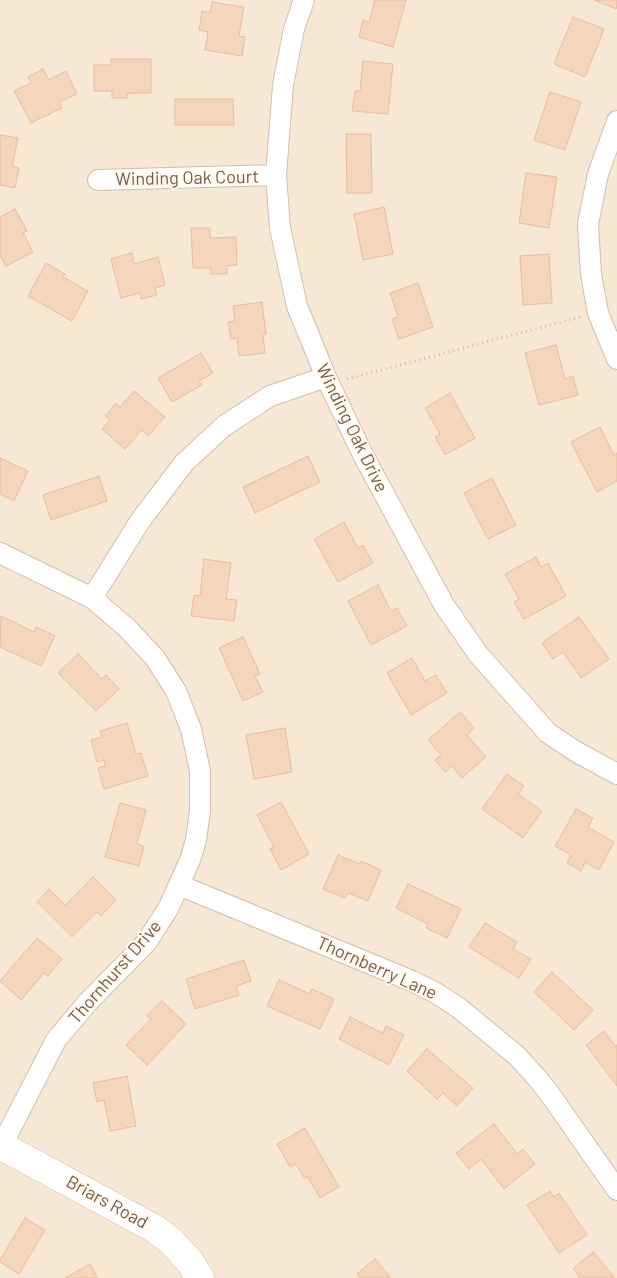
<!DOCTYPE html>
<style>
body{margin:0}
canvas{display:block;background:#fef6e8}
</style>
<canvas width="617" height="1278"></canvas>
<script>
const ctx = document.querySelector('canvas').getContext('2d');
ctx.lineJoin = 'round';
function fill(path, color) { ctx.fillStyle = color; ctx.fill(path, 'evenodd'); }
const toPath = rows => new Path2D(rows.map(r => 'M' + r).join(''));
function stroke(path, color, width, dash) { ctx.strokeStyle = color; ctx.lineWidth = width; ctx.lineCap = dash ? 'butt' : 'round'; ctx.setLineDash(dash || []); ctx.stroke(path); }
function drawText(font, color, halo, rows, align = 'center') {
  ctx.font = font + ' Barlow,sans-serif'; ctx.lineWidth = 4; ctx.setLineDash([]); ctx.textBaseline = 'middle'; ctx.strokeStyle = halo; ctx.fillStyle = color; for (const [text, x, y, turn = 0] of rows) {
    ctx.save(); ctx.translate(x, y); ctx.rotate((+turn || 0) * Math.PI / 180); ctx.textAlign = isNaN(turn) ? turn : align; if (halo) ctx.strokeText(text, 0, 0); ctx.fillText(text, 0, 0); ctx.restore();
  }
}
fill(toPath([
 [0,0,617,0,617,1278,0,1278]
]), '#f6e8d5');
const building = toPath([
 [375,0,406,0,393,47,359,37,363,20,369,22,375,0],
 [594,0,617,0,617,5,616,9,594,0],
 [212,2,244,7,239,36,245,37,242,56,205,50,208,32,199,30,202,11,210,13,212,2],
 [573,17,604,29,585,77,554,64,573,17],
 [111,59,151,59,151,93,128,93,127,98,112,98,112,91,94,91,94,65,111,65,111,59],
 [363,61,393,64,388,114,352,111,355,91,360,91,363,61],
 [43,69,49,80,66,71,77,94,59,102,62,108,31,123,14,91,31,83,28,77,43,69],
 [550,92,581,102,565,150,534,140,550,92],
 [175,99,233,99,234,125,175,125,175,99],
 [346,134,371,134,372,193,347,193,346,134],
 [0,135,18,138,12,166,19,168,15,188,0,185,0,135],
 [526,173,557,177,549,228,519,223,526,173],
 [384,207,393,254,363,260,354,214,384,207],
 [15,209,27,231,23,233,33,252,6,266,0,255,0,217,15,209],
 [191,228,210,228,210,238,236,237,237,265,227,266,227,274,211,274,211,268,193,268,191,228],
 [132,253,134,264,158,257,165,285,155,288,157,295,141,299,140,293,121,298,111,259,132,253],
 [549,254,552,303,523,305,520,256,549,254],
 [46,263,65,274,63,277,88,291,72,321,28,296,46,263],
 [418,283,433,327,399,339,392,319,398,317,390,293,418,283],
 [262,302,266,334,263,335,265,353,239,356,237,338,231,339,228,322,235,321,233,306,262,302],
 [556,345,565,379,573,376,578,395,539,405,525,353,556,345],
 [201,353,213,373,199,381,202,385,172,402,158,378,201,353],
 [134,391,165,417,148,436,142,430,125,449,102,429,110,420,105,416,116,403,120,407,134,391],
 [450,393,475,438,445,455,435,437,440,434,425,408,450,393],
 [600,427,614,455,617,453,617,481,597,492,571,442,600,427],
 [308,456,320,482,255,513,243,487,308,456],
 [0,458,28,471,14,501,0,494,0,458],
 [99,476,107,501,51,520,43,495,99,476],
 [492,478,516,525,488,539,464,493,492,478],
 [344,522,358,548,363,545,373,563,338,582,314,539,344,522],
 [536,557,541,567,548,563,566,596,524,619,514,602,519,599,505,574,536,557],
 [204,559,231,563,226,599,237,600,234,621,191,616,194,595,200,596,204,559],
 [378,585,391,611,397,608,407,626,371,645,348,601,378,585],
 [1,616,34,632,36,627,55,636,41,666,0,647,1,616],
 [579,617,609,659,581,678,563,652,553,659,542,643,579,617],
 [243,637,260,674,255,676,263,692,243,701,219,648,243,637],
 [78,654,102,679,106,675,119,689,96,711,58,673,78,654],
 [412,658,425,681,436,675,447,693,411,715,387,673,412,658],
 [460,712,474,728,467,735,486,757,462,778,452,766,445,772,435,760,441,755,428,740,460,712],
 [127,723,136,754,141,753,148,776,104,789,98,768,105,766,104,760,97,762,91,740,102,737,100,731,127,723],
 [285,728,292,772,254,779,246,735,285,728],
 [507,774,524,786,518,794,542,811,523,838,482,809,507,774],
 [281,802,309,854,281,870,270,849,274,847,257,815,281,802],
 [120,803,146,810,137,844,144,846,139,866,105,857,120,803],
 [576,809,593,818,588,827,614,842,599,870,585,862,581,871,567,863,571,855,555,846,576,809],
 [338,855,360,864,361,861,381,870,368,901,348,893,345,898,323,889,338,855],
 [93,877,116,900,101,916,97,912,72,937,37,902,49,889,65,905,93,877],
 [408,884,461,909,447,938,426,928,428,924,396,908,408,884],
 [485,923,517,942,513,949,531,959,519,978,469,947,485,923],
 [37,938,62,959,48,976,44,973,21,1000,0,981,37,938],
 [244,960,251,981,236,986,239,995,195,1009,186,979,244,960],
 [552,972,593,1010,574,1030,534,992,552,972],
 [279,980,310,994,312,989,334,999,320,1029,267,1006,279,980],
 [162,1001,186,1024,147,1065,126,1045,151,1019,147,1016,162,1001],
 [350,1017,383,1033,386,1026,404,1035,389,1065,339,1039,350,1017],
 [604,1031,615,1046,617,1045,617,1086,586,1045,604,1031],
 [427,1049,473,1088,457,1106,443,1093,437,1099,407,1071,427,1049],
 [127,1076,136,1126,110,1131,104,1100,97,1102,93,1083,127,1076],
 [494,1124,517,1154,523,1149,535,1164,504,1189,481,1159,469,1169,456,1153,494,1124],
 [305,1128,339,1187,320,1198,307,1176,304,1178,296,1164,290,1167,277,1144,305,1128],
 [550,1191,554,1197,559,1193,587,1235,559,1253,527,1205,550,1191],
 [25,1218,45,1230,19,1274,0,1262,0,1260,25,1218],
 [593,1252,615,1278,580,1278,573,1269,593,1252],
 [375,1259,391,1278,360,1278,357,1274,375,1259],
 [90,1264,98,1278,65,1278,90,1264]
]);
fill(building, '#f6d5bd');
stroke(building, '#eabc9c', 1);
const street = toPath([
 [304,0,294,29,283,85,276,175,280,228,297,306,326,377,362,453,444,605,478,654,548,733,575,751,617,774],
 [617,121,598,174,588,224,591,274,598,313,617,359],
 [98,180,276,175],
 [0,553,92,598,127,628,155,658,176,691,191,729,200,771,200,811,196,840,190,860,169,907,146,943,88,1002,56,1040,0,1149],
 [92,598,140,521,184,463,224,426,270,396,326,377],
 [179,885,412,981,436,993,459,1008,517,1056,538,1079,549,1093,617,1190]
]);
const secondary = toPath([
 [0,1145,155,1229,171,1241,190,1262,200,1278]
]);
stroke(street, '#d2beab', 22);
stroke(secondary, '#d7c0ab', 29);
stroke(toPath([
 [347,379,580,317]
]), '#dbb89f', 3, [1, 4]);
stroke(street, '#fff', 20);
stroke(secondary, '#fff', 28);
drawText('18px', '#7b5c49', '#fff9ef', [
 ["Winding Oak Court",187,178,-1],
 ["Winding Oak Drive",352,428,64],
 ["Thornberry Lane",377,968,24],
 ["Thornhurst Drive",115,972,-49],
 ["Briars Road",107,1202,29]
]);
</script>
